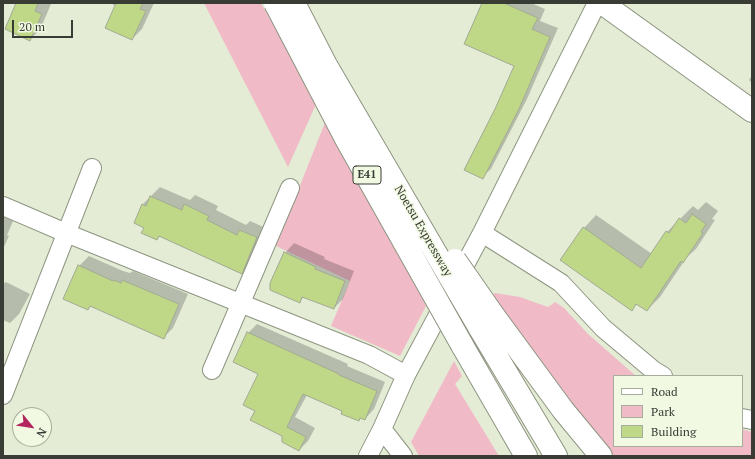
<!DOCTYPE html>
<style>
body{margin:0}
#map{position:relative;width:755px;height:459px;overflow:hidden;background:#e4ecd6;font-family:"PT Serif",serif}
canvas{display:block}
.frame{position:absolute;inset:0;border:4px solid #393c34;pointer-events:none}
.legend{position:absolute;left:613px;top:375px;width:130px;height:72px;box-sizing:border-box;background:#f1f9e3;border:1px solid #a7ad9d;margin:0;padding:5px 7px;list-style:none;font-size:12px;color:#393c34}
.legend li{display:flex;align-items:center;gap:8px;height:20px}
.legend b{width:20px;border:1px solid #a7ad9d}
.north{position:absolute;left:12px;top:407px;width:40px;height:40px;box-sizing:border-box;background:#f1f9e3;border:1px solid #a7ad9d;border-radius:50%;rotate:120deg;font-size:11px;font-weight:700;line-height:16px;text-align:center;color:#393c34}
.north::after{content:'';display:block;margin:auto;width:14px;height:18px;background:#b3265d;clip-path:polygon(50% 0,100% 100%,50% 72%,0 100%)}
.scale{position:absolute;left:12px;top:20px;width:61px;height:18px;box-sizing:border-box;border:2px solid #393c34;border-top:0;padding-left:5px;font-size:12px;line-height:14px;white-space:nowrap;color:#393c34;-webkit-text-stroke:3px #f1f9e3;paint-order:stroke}
</style>
<div id="map">
<canvas width="755" height="459"></canvas>
<div class="frame"></div>
<ul class="legend">
<li><b style="height:5px;background:#fff"></b>Road</li>
<li><b style="height:11px;background:#f1bac7"></b>Park</li>
<li><b style="height:11px;background:#bed887"></b>Building</li>
</ul>
<div class="north">N</div>
<div class="scale">20 m</div>
</div>
<script>
const ctx = document.querySelector('canvas').getContext('2d');
ctx.lineJoin = 'round';
function fill(path, color) { ctx.fillStyle = color; ctx.fill(path, 'evenodd'); }
const toPath = rows => new Path2D(rows.map(r => 'M' + r).join(''));
function stroke(path, color, width, dash) { ctx.strokeStyle = color; ctx.lineWidth = width; ctx.lineCap = dash ? 'butt' : 'round'; ctx.setLineDash(dash || []); ctx.stroke(path); }
function drawText(font, color, halo, rows, align = 'center') {
  ctx.font = font + ' "PT Serif",serif'; ctx.lineWidth = 3; ctx.setLineDash([]); ctx.textBaseline = 'middle'; ctx.strokeStyle = halo; ctx.fillStyle = color; for (const [text, x, y, turn = 0] of rows) {
    ctx.save(); ctx.translate(x, y); ctx.rotate((+turn || 0) * Math.PI / 180); ctx.textAlign = isNaN(turn) ? turn : align; if (halo) ctx.strokeText(text, 0, 0); ctx.fillText(text, 0, 0); ctx.restore();
  }
}
fill(toPath([
 [204,3,261,3,317,102,288,167],
 [326,120,392,239,426,306,400,356,331,326,350,281,276,246],
 [495,293,520,297,548,307,555,302,564,308,588,334,636,376,614,376,614,446,742,446,742,429,752,432,752,456,610,456,492,296],
 [454,361,462,376,455,384,499,456,419,456,411,442]
]), '#f1bac7');
fill(toPath([
 [17,3,48,3,51,4,40,30,30,39],
 [111,3,154,3,142,29,132,39,115,6],
 [483,3,531,3,545,9,540,21,558,28,527,99,491,169,482,177,496,109,515,65],
 [752,75,752,83,749,80],
 [160,187,190,200,195,195,218,206,216,210,246,225,250,221,266,228,251,263,241,273,160,236,157,239,145,227,142,205],
 [706,202,718,211,712,219,715,220,696,249,687,257,660,297,647,310,638,303,631,309,584,228,596,215,652,254,667,232,693,206,698,210],
 [3,203,18,210,7,235,9,236,3,249],
 [294,243,325,257,324,259,354,271,343,299,334,308,304,297,299,302,285,253],
 [89,256,123,271,130,273,133,271,188,294,173,328,164,337,91,305,88,309,79,266],
 [6,282,30,294,19,314,10,323,3,320,3,284],
 [257,324,348,364,347,366,385,382,374,409,365,419,361,417,359,420,344,411,307,395,295,417,315,428,308,441,299,450,256,411,260,373,248,333]
]), '#0003');
const building = toPath([
 [16,3,38,3,35,11,42,14,30,41,5,29,16,3],
 [116,3,143,3,140,9,146,11,132,40,105,28,116,3],
 [482,3,504,3,538,18,532,29,550,37,519,109,483,179,464,170,495,109,514,66,464,44,482,3],
 [150,196,182,210,184,204,209,216,207,220,237,235,239,230,257,237,242,274,159,236,157,240,141,233,144,228,134,223,142,204,146,206,150,196],
 [692,214,706,224,701,232,703,233,683,263,681,261,647,311,636,304,632,311,560,260,583,227,641,268,666,231,669,233,679,218,686,223,692,214],
 [284,252,316,267,315,269,345,281,334,309,302,297,300,303,270,290,270,283,284,252],
 [78,265,113,281,114,280,121,283,122,280,179,304,164,339,90,306,88,310,63,299,78,265],
 [247,332,339,374,339,375,377,391,365,420,360,418,359,421,341,414,342,411,303,394,287,427,306,437,299,451,282,442,282,436,250,420,255,411,243,405,258,374,233,362,247,332]
]);
fill(building, '#bed887');
stroke(building, '#a2a994', 1);
const minor = toPath([
 [3,206,66,233,369,355,406,375],
 [482,233,561,283,603,328,653,370,663,376],
 [212,370,290,188],
 [3,395,92,168],
 [742,418,752,420],
 [382,429,403,456],
 [368,456,382,429,406,375,482,233,597,3]
]);
const tertiary = toPath([
 [602,3,752,111]
]);
const motorway = toPath([
 [494,316,563,410,601,456],
 [479,327,556,456],
 [462,345,526,456]
]);
stroke(minor, '#8d9581', 20);
stroke(tertiary, '#8d9581', 24);
stroke(motorway, '#8d9581', 24);
stroke(minor, '#fff', 18);
stroke(tertiary, '#fff', 22);
stroke(motorway, '#fff', 22);
const motorwayBridge = toPath([
 [275,3,345,137,462,345],
 [294,3,326,65,479,327],
 [455,260,494,316]
]);
stroke(motorwayBridge, '#8d9581', 24, []);
stroke(motorwayBridge, '#fff', 22);
for (const [x, y, w] of [
 [367,175,28]
]) { const box = new Path2D(); box.roundRect(x - w / 2, y - 9, w, 18, 3); ctx.fillStyle = '#f1f9e3'; ctx.fill(box); stroke(box, '#393c34', 1); }
drawText('bold 11px', '#393c34', null, [
 ["E41",367,175]
]);
drawText('12px', '#393c34', '#f1f9e3', [
 ["Noetsu Expressway",423,231,60]
]);
</script>
